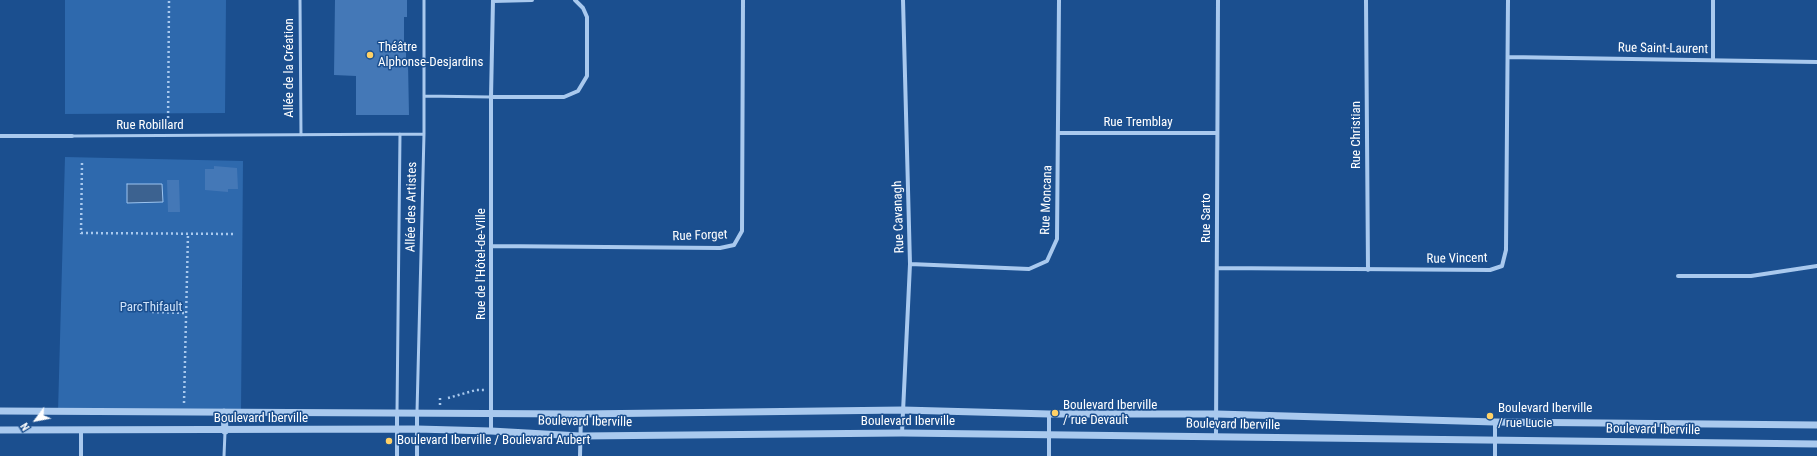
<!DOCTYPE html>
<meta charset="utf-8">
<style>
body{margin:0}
#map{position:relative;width:1817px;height:456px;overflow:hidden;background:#1b4f8f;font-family:"Roboto Condensed",sans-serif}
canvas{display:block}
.north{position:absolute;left:16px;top:400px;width:40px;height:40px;-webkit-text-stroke:3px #1b4f8f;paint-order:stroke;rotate:238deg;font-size:11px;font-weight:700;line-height:16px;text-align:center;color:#fff}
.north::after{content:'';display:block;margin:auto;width:14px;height:18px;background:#fff;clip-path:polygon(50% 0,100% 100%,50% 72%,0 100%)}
</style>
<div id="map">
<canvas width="1817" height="456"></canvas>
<div class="north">N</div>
</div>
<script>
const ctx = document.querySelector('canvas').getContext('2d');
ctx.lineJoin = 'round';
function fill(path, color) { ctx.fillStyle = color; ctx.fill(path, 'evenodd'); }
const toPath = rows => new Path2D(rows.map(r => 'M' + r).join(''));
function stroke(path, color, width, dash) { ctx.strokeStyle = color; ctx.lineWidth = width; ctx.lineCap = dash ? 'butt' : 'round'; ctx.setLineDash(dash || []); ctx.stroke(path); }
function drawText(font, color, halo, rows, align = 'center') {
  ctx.font = font + ' "Roboto Condensed",sans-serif'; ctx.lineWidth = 3; ctx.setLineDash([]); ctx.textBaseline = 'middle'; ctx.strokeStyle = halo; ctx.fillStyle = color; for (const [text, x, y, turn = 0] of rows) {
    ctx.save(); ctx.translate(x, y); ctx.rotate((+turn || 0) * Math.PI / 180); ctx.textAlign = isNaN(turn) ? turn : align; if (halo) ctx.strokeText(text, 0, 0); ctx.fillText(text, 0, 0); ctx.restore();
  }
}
fill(toPath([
 [65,0,226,0,225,113,65,114],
 [65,157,243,161,241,413,58,412]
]), '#2e69ad');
const water = toPath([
 [127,184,162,184,163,202,127,203,127,184]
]);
fill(water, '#3c6290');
stroke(water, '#9cc4f0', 1);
fill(toPath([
 [335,0,407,0,407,17,404,17,404,47,406,47,406,63,408,63,409,115,356,115,356,76,334,75],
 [214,166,237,168,238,189,228,189,228,192,205,190,205,169,214,169],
 [167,180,179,180,180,212,168,212]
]), '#4478b7');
stroke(toPath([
 [168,128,169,0],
 [82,163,81,233,236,234],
 [152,312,186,313],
 [448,398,476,390,484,390],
 [184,403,188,234],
 [440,405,440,395],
 [424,443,431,443]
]), '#a9c9ee', 2.5, [2, 3]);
stroke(toPath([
 [300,0,301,135],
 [424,96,491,97],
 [72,136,424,134],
 [397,412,400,134],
 [417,412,424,134,424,0],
 [224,456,225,432]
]), '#a9c9ee', 3);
stroke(toPath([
 [1366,0,1368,270],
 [1713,0,1713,60],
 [493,1,532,0],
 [1508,57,1817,62],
 [491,97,564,97,578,91,587,76,587,17,583,8,575,0],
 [1059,133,1217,133],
 [0,136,72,136],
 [492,246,720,248,734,245,742,231,743,0],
 [910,264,1029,269,1047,261,1057,239,1059,0],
 [1217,268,1490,270,1502,266,1506,250,1508,0],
 [1678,276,1751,276,1817,266],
 [417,414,417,456],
 [1049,414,1049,456],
 [1495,422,1495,456],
 [491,431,491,97,493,0],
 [902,433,910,264,903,0],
 [1216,436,1218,0],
 [81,456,81,430],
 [397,456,397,414],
 [580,456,581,414]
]), '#a9c9ee', 4);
stroke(toPath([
 [0,411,581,414,903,410,1049,414,1217,414,1495,422,1817,425],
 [224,412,225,431],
 [0,430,417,429,491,431,580,436,902,433,1817,444]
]), '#a9c9ee', 7);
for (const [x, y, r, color] of [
 [370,55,4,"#ffd166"],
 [1055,413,4,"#ffd166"],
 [1490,416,4,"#ffd166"],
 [389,441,4,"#ffd166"]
]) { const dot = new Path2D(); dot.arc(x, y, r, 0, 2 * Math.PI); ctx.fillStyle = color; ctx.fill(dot); stroke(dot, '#1b4f8f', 1.5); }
drawText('13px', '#fff', '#1b4f8f', [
 ["Théâtre",378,48],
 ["Alphonse-Desjardins",378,63],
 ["Boulevard Iberville",1063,406],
 ["/ rue Devault",1063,421],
 ["Boulevard Iberville",1498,409],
 ["/ rue Lucie",1498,424],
 ["Boulevard Iberville / Boulevard Aubert",397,441]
], 'left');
drawText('13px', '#fff', '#1b4f8f', [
 ["Rue Saint-Laurent",1663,49,1],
 ["Allée de la Création",290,68,-90],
 ["Rue Tremblay",1138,123],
 ["Rue Robillard",150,126],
 ["Rue Christian",1357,135,-90],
 ["Rue Moncana",1047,200,-88],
 ["Allée des Artistes",412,207,-89],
 ["Rue Cavanagh",899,217,-92],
 ["Rue Sarto",1207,218,-90],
 ["Rue Forget",700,236,-2],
 ["Rue Vincent",1457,259,-1],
 ["Rue de l'Hôtel-de-Ville",482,264,-90],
 ["Boulevard Iberville",261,419],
 ["Boulevard Iberville",585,422,1],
 ["Boulevard Iberville",908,422],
 ["Boulevard Iberville",1233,425,1],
 ["Boulevard Iberville",1653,430,1]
]);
drawText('13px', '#cfe3fa', '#1b4f8f', [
 ["ParcThifault",151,308]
]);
</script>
